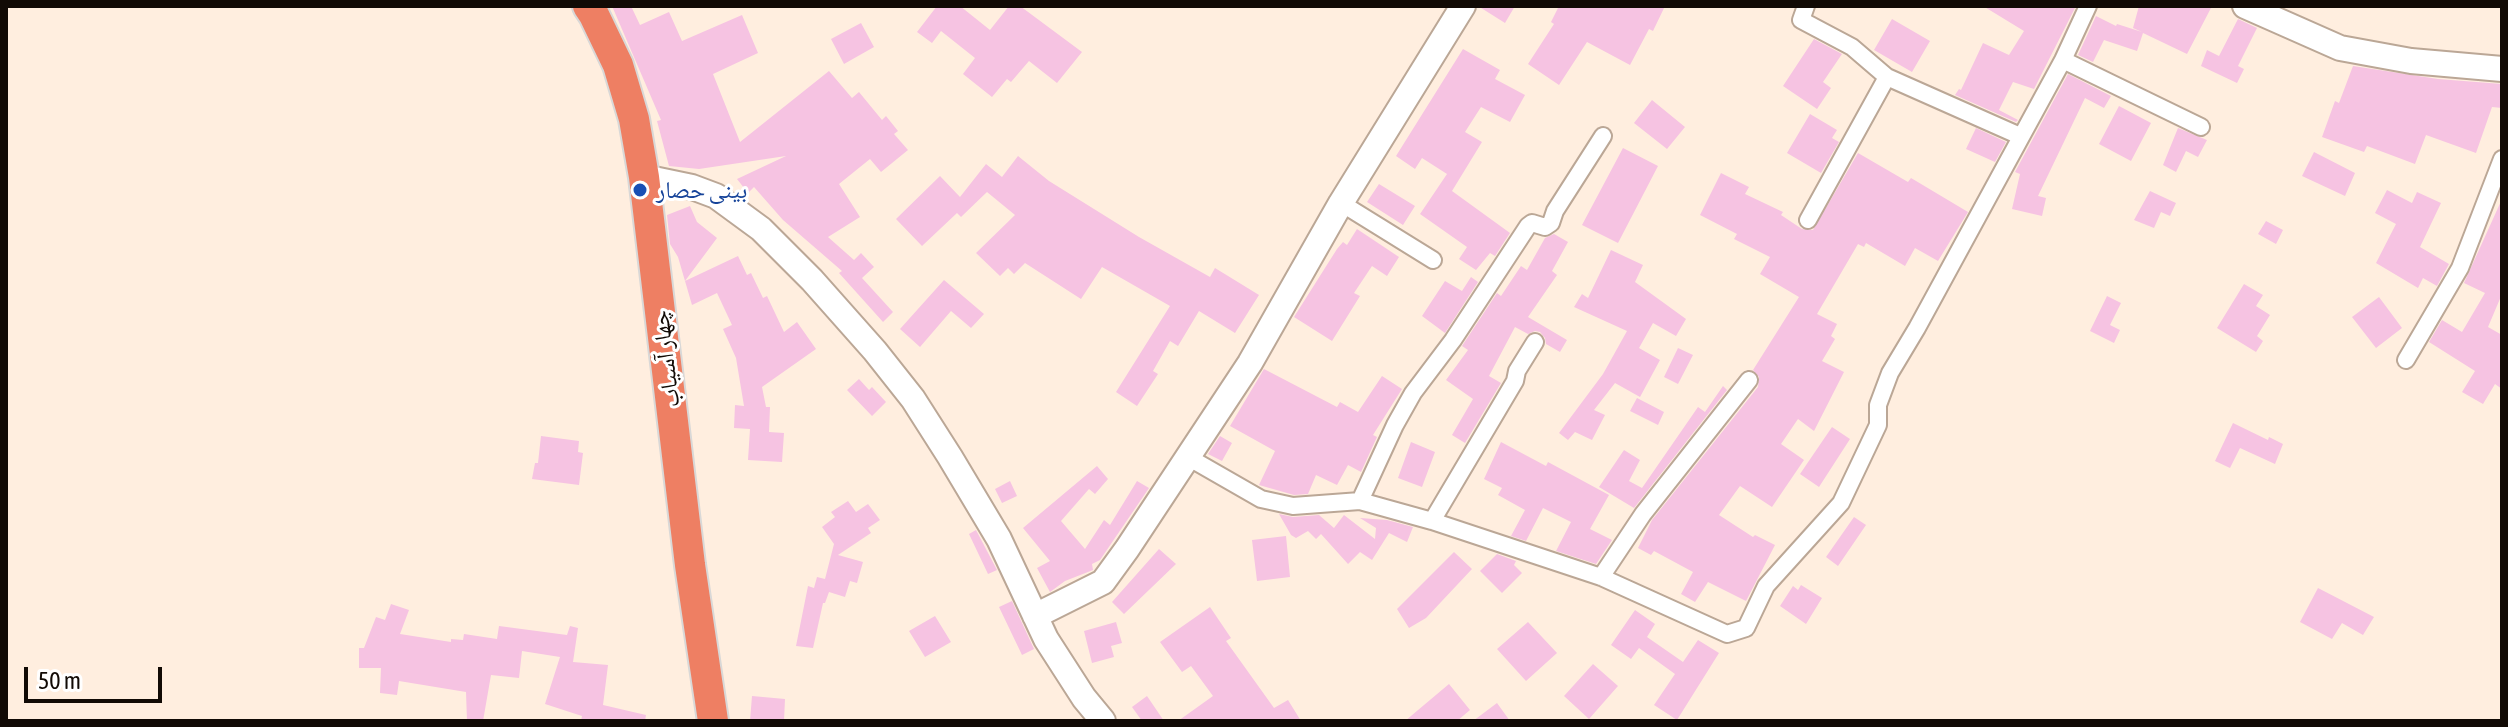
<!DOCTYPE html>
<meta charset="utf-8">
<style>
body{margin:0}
#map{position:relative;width:2508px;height:727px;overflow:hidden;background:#ffeedf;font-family:"Asap Condensed",sans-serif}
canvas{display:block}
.frame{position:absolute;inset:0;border:8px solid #110a05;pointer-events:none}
.scale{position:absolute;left:24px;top:667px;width:138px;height:36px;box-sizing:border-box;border:4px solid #110a05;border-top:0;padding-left:10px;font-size:24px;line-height:28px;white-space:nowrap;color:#110a05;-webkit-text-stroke:6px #fff;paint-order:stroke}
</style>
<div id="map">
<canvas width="2508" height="727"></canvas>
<div class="frame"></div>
<div class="scale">50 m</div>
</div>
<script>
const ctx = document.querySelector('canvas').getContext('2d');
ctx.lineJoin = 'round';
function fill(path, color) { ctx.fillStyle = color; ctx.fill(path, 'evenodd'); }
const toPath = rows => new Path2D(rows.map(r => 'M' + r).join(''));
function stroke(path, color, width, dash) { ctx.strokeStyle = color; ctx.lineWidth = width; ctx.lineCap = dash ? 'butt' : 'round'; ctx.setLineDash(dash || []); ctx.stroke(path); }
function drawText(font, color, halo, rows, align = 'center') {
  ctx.font = font + ' "Asap Condensed","Noto Naskh Arabic",sans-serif'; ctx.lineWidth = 6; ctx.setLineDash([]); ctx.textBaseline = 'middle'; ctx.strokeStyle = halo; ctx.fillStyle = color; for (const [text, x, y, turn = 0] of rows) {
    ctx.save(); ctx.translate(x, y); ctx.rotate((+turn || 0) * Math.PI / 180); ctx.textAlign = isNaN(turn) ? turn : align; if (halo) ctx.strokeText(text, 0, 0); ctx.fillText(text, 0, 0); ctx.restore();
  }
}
fill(toPath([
 [612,6,631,6,640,25,669,12,682,41,742,15,758,53,713,74,740,142,829,71,852,98,859,92,882,120,886,116,898,131,894,134,908,150,881,172,870,159,839,184,860,217,828,237,854,260,861,253,874,267,862,278,893,312,883,322,839,273,842,271,783,220,754,187,748,193,737,179,786,156,699,169,669,166,657,121,661,120],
 [937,6,960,6,990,30,1009,6,1020,6,1082,52,1057,83,1029,61,1011,82,1007,79,992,97,963,74,975,58,941,31,932,43,917,32],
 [1478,6,1515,6,1505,23],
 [1559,6,1665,6,1653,31,1649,29,1630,65,1587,42,1559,85,1528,64,1554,24,1551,22],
 [1983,6,2076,6,2034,89,2013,82,1999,110,2018,120,2016,122,1955,95,1959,89,1961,90,1983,43,2009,55,2024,31],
 [2139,6,2212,6,2187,54,2143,33,2137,51,2104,40,2093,62,2078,55,2096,16,2116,26,2117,24,2142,32,2133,28],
 [1892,19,1930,41,1912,72,1874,50],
 [2238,19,2257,28,2238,66,2244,69,2237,83,2201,66,2207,50,2219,56],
 [861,23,874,47,844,64,831,39],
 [1814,39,1842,54,1823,82,1831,88,1817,109,1783,86],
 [1463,49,1500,70,1495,79,1525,95,1510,122,1481,107,1465,132,1482,142,1452,191,1510,233,1495,256,1490,253,1476,270,1459,259,1467,247,1420,214,1447,174,1422,158,1415,169,1396,156],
 [2353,66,2438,79,2502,84,2502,108,2492,107,2476,153,2426,135,2415,164,2367,146,2364,152,2322,137,2335,101,2339,103],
 [2068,74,2111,96,2104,108,2085,98,2038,196,2046,198,2042,216,2012,209,2020,174,2015,172],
 [1652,100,1685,127,1667,149,1634,123],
 [2119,106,2151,123,2131,161,2099,144],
 [1810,114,1837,130,1832,138,1839,142,1821,173,1787,153],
 [1976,128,2006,142,1995,162,1966,149],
 [2178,128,2207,140,2198,157,2186,151,2176,172,2163,165],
 [1623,148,1658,166,1618,243,1582,225],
 [2314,152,2355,173,2345,196,2302,176],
 [1858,153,1908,182,1911,178,1968,212,1938,261,1915,248,1905,266,1866,243,1864,247,1858,244,1817,314,1837,324,1831,336,1835,339,1822,361,1844,372,1814,431,1798,419,1781,444,1804,460,1772,507,1740,486,1719,515,1753,537,1755,535,1775,545,1746,601,1708,582,1695,602,1681,594,1693,572,1654,551,1651,555,1638,548,1652,520,1758,387,1759,377,1753,370,1799,297,1760,274,1770,257,1734,239,1737,234,1700,215,1721,173,1749,187,1745,194,1783,212,1781,215,1802,229,1813,230],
 [1018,156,1049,181,1139,237,1210,277,1215,268,1259,295,1235,333,1199,311,1178,346,1170,341,1153,371,1158,374,1137,406,1116,392,1170,306,1102,267,1081,299,1025,263,1014,274,1008,268,1000,276,976,253,1015,215,987,192,961,217,957,213,922,246,896,219,940,176,960,197,986,164,1002,177],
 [1379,184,1415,206,1403,225,1367,202],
 [2387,190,2412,203,2417,192,2441,203,2420,247,2449,264,2437,286,2423,278,2418,288,2376,263,2396,224,2375,213],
 [2150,191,2176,203,2170,216,2161,212,2154,228,2134,220],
 [2502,199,2502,294,2488,327,2502,335,2502,389,2495,384,2483,404,2462,392,2475,371,2429,342,2442,320,2462,332,2485,293,2464,283],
 [690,206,697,222,717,238,685,281,678,257,670,244,667,215],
 [2266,221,2283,230,2276,244,2258,234],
 [1357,229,1399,257,1387,276,1372,266,1354,293,1360,296,1332,341,1294,317,1337,249,1343,242,1347,245],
 [1554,234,1568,242,1552,271,1557,275,1528,317,1567,340,1560,352,1546,344,1545,338,1540,332,1535,331,1528,334,1515,327,1489,376,1501,383,1465,443,1452,435,1473,399,1446,380,1468,350,1462,346,1497,293,1501,296,1521,266,1527,270,1545,238],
 [1611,250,1643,265,1635,282,1686,319,1676,336,1653,323,1639,348,1660,360,1640,397,1615,383,1594,410,1605,415,1592,440,1575,432,1568,440,1559,433,1603,374,1627,331,1574,307,1582,294,1588,298],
 [738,256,747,275,751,273,763,298,767,296,784,332,797,322,816,349,762,387,766,407,770,407,769,432,784,433,782,462,748,460,750,429,734,428,735,405,744,406,736,358,723,329,732,325,717,293,692,305,685,281],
 [1471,277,1478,282,1445,333,1422,316,1445,281,1462,291],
 [944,280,984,314,971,328,951,311,920,347,900,329],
 [2244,284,2263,295,2256,306,2270,315,2257,336,2263,341,2256,352,2217,328],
 [2107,296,2121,303,2110,325,2120,330,2114,343,2090,331],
 [2379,297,2402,328,2376,348,2352,317],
 [1678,348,1693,355,1678,384,1664,377],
 [1264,369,1337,407,1340,402,1358,412,1382,376,1402,389,1373,435,1377,437,1361,472,1348,465,1337,485,1316,475,1308,494,1294,495,1259,485,1275,451,1230,426],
 [859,379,869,390,872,387,886,402,872,416,847,390],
 [1723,386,1727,390,1634,508,1599,487,1624,450,1640,460,1629,481,1642,488,1698,407,1705,412],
 [1637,398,1664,412,1658,425,1630,411],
 [2233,423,2268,440,2269,437,2283,444,2275,464,2240,448,2230,468,2215,461],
 [1832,427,1850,439,1819,487,1800,474],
 [541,436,579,441,578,452,583,453,579,485,532,479,535,463,538,463],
 [1220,436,1232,443,1222,461,1208,454],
 [1411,442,1435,452,1422,487,1398,478],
 [1501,442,1546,466,1548,462,1609,495,1590,529,1612,540,1596,564,1556,551,1571,522,1543,508,1526,541,1511,536,1525,510,1498,495,1502,488,1484,479],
 [1097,466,1108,479,1095,494,1089,489,1061,521,1085,549,1104,520,1110,525,1137,481,1149,488,1100,560,1092,564,1093,570,1065,581,1050,592,1037,568,1050,561,1023,528],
 [1010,481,1017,496,1002,503,995,489],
 [848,501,856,512,868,504,880,520,868,528,871,533,838,555,863,562,857,583,850,581,845,597,829,592,825,603,823,603,813,648,796,646,808,586,814,588,817,577,825,579,834,544,822,527,835,517,831,512],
 [1279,514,1293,517,1319,515,1334,528,1344,515,1375,539,1376,528,1360,518,1387,520,1413,527,1407,542,1389,533,1372,560,1360,552,1348,564,1321,534,1316,539,1308,531,1296,538,1291,535],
 [1854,517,1866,525,1838,566,1826,557],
 [976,530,997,570,988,574,969,534],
 [1286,536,1290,577,1257,581,1252,540],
 [1159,549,1176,564,1124,614,1112,602],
 [1454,552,1472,569,1426,618,1409,628,1397,609],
 [1497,554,1516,561,1514,565,1522,573,1502,593,1480,571],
 [1801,585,1822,598,1806,624,1780,606,1793,586,1798,590],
 [2318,588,2374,617,2363,635,2342,623,2332,639,2300,622],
 [1012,601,1034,649,1022,655,999,607],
 [391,604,409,610,400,634,451,642,451,639,463,640,464,634,497,639,499,626,567,635,570,626,578,628,573,662,608,665,603,705,646,715,645,721,581,721,582,716,545,704,560,657,522,651,519,678,491,675,483,721,467,721,466,692,399,681,397,695,380,693,381,668,359,668,359,648,364,648,376,617,385,620],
 [1210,607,1231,638,1226,641,1274,708,1288,700,1301,721,1178,721,1213,696,1191,666,1182,672,1160,642],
 [1635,610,1655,624,1647,637,1683,662,1698,640,1719,653,1677,720,1654,705,1675,674,1639,648,1631,659,1611,645],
 [935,616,951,642,925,657,909,631],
 [1116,622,1122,643,1111,646,1114,657,1092,663,1084,631],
 [1528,622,1557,653,1526,681,1497,649],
 [1593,664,1618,686,1589,719,1564,696],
 [1449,684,1470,710,1457,721,1405,721],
 [752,696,785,699,784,721,750,721],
 [1147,696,1164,721,1142,721,1132,707],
 [1497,703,1510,721,1473,721]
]), '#f6c3e2');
const street = toPath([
 [1806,6,1801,20,1852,47,1887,77,2020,136],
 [2063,60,2201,127],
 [1341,203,1433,260],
 [1808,220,1887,77],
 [2406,360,2460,268,2502,159],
 [1186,456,1261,499,1293,506,1360,501,1432,521,1601,577,1727,634,1746,628,1766,586,1841,503,1878,425,1878,405,1890,373,1917,328,2063,60,2088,6],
 [1360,501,1395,425,1413,393,1453,340,1528,226,1532,223,1545,227,1551,223,1555,211,1603,136],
 [1432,521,1515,381,1517,371,1535,342],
 [1601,577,1643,514,1749,380]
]);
const secondary = toPath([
 [2245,6,2340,48,2411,61,2502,69],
 [644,177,692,187,716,196,761,229,812,280,875,351,913,399,950,457,999,539,1046,639,1084,698,1103,721],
 [1035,616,1103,582,1127,549,1250,363,1341,203,1463,6]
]);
const highway = toPath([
 [588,6,594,15,618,65,634,119,644,177,690,565,713,721]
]);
stroke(street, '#bba796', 20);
stroke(secondary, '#bba796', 28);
stroke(highway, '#d9d8d7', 34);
stroke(street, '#fff', 16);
stroke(secondary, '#fff', 24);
stroke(highway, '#ee7f63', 30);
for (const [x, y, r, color] of [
 [640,190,8,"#1a4fb4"]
]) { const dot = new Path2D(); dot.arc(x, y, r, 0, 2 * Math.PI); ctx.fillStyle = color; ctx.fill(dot); stroke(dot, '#fff', 3); }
drawText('24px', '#164399', '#fff', [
 ["بینی حصار",656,190]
], 'left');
drawText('24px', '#110a05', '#fff', [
 ["چهار آسیاب",666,359,-97]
]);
</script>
